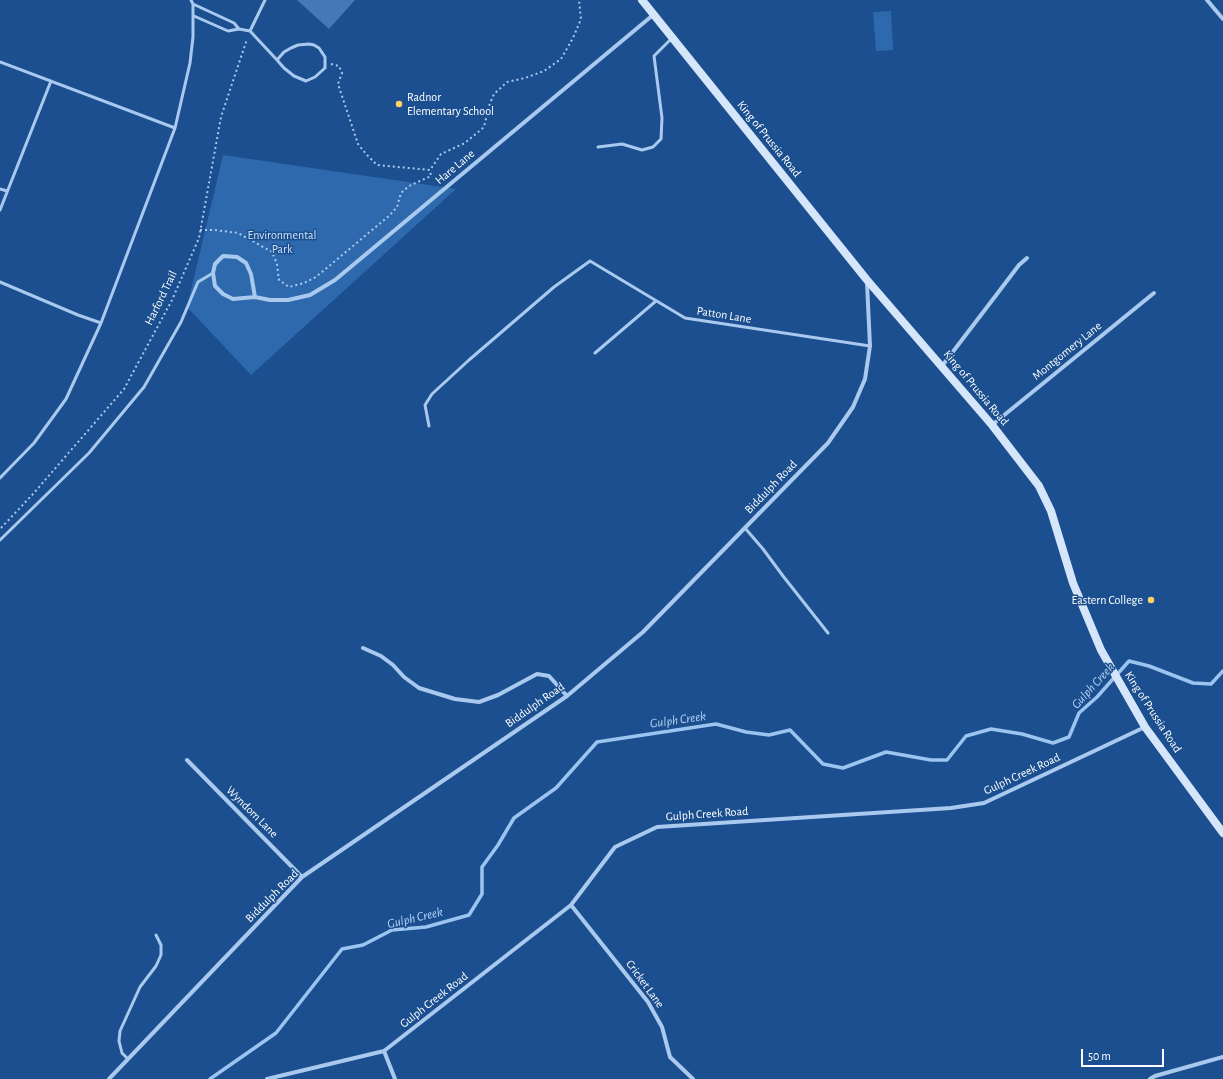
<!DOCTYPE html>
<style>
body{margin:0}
#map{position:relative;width:1223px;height:1079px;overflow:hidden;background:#1b4f8f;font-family:"Alegreya Sans",sans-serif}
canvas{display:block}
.scale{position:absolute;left:1081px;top:1049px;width:83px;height:18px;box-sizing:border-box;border:2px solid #fff;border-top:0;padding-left:5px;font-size:12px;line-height:14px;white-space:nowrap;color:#fff;-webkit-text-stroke:3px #1b4f8f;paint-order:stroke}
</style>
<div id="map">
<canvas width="1223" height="1079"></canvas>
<div class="scale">50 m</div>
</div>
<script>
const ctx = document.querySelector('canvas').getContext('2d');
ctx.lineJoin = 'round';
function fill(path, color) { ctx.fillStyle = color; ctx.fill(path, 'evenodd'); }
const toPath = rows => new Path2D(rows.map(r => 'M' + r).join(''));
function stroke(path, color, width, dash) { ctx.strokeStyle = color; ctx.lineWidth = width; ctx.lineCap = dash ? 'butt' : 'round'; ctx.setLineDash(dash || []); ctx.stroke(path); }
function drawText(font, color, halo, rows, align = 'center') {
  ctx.font = font + ' "Alegreya Sans",sans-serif'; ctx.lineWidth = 3; ctx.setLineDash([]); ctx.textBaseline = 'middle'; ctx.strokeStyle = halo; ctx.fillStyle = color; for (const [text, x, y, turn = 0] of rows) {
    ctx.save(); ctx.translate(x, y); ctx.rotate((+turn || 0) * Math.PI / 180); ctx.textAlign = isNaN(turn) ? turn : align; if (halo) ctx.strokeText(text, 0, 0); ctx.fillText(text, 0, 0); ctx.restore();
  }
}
fill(toPath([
 [891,11,893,50,876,51,873,12],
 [223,155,456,189,251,375,187,307]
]), '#2e69ad');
stroke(toPath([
 [210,1079,276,1033,342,949,363,945,392,930,426,927,469,915,482,894,482,867,498,845,514,818,556,788,597,742,716,724,746,732,769,735,790,730,823,764,843,768,886,752,931,760,947,760,966,736,991,729,1022,734,1053,743,1069,737,1079,713,1097,697,1129,661,1149,666,1193,683,1211,684,1223,671]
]), '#9cc4f0', 3.5);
fill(toPath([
 [297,0,355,0,329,29]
]), '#4478b7');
stroke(toPath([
 [331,64,339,66,342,73,338,84,358,144,366,154,377,165,430,170,441,154,465,143,484,127,489,106,494,94,507,82,525,78,544,71,561,59,573,38,581,19,579,0],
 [200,230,215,230,238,233,272,252,277,264,279,280,289,287,304,283,316,277,390,215,397,207,401,193,409,186,431,176,430,170],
 [1,528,33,494,124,389,172,300,199,238,221,117,247,39]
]), '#a9c9ee', 2, [2, 3]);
stroke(toPath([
 [193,4,234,23,239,29],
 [194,16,228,31,239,29,250,31,277,60,284,68,294,76,306,81,315,77,325,68,325,57,319,48,314,45,309,44,298,45,291,48,284,52,277,60],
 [250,31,265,0],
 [0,62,175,128],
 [598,147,622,144,642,150,653,147,661,139,662,118,654,56,672,38],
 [0,189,7,191],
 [0,210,51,81],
 [0,282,78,315,101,323],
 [595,353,656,301],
 [429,426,425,405,432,394,469,360,554,287,590,261,685,318,870,346],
 [0,478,34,443,66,399,101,323,175,128,190,63,193,37,193,4,191,0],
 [745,528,763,549,783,576,828,633],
 [0,540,89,453,144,387,181,322,198,282,213,273],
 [128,1059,122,1053,119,1041,120,1031,140,987,156,966,161,955,161,945,156,935]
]), '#a9c9ee', 3);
stroke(toPath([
 [1207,0,1223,19],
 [255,297,251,274,246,263,237,257,223,256,215,264,213,273,215,286,223,294,233,299,255,297,270,300,288,300,310,295,335,280,653,15],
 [942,366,997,294,1019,265,1027,258],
 [992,425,1154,293],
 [363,648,381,656,393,665,404,677,419,688,455,699,479,702,498,695,537,674,549,676,567,696],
 [187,760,302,877],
 [571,905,648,1002,662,1027,670,1057,693,1079],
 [384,1051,395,1079],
 [109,1079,302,877,567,696,643,632,828,443,853,407,865,379,870,346,867,283],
 [267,1079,384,1051,571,905,615,847,657,827,951,808,984,803,1145,727],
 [1150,1079,1155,1076,1223,1057]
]), '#a9c9ee', 4);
stroke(toPath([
 [642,0,867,280,992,425,1039,486,1051,511,1073,583,1101,650,1145,727,1223,833]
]), '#d6e6fa', 8);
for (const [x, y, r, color] of [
 [399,104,4,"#ffd166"],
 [1151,600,4,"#ffd166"]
]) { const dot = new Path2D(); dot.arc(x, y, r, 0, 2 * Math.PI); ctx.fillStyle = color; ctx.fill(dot); stroke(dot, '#1b4f8f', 1.5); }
drawText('12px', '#fff', '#1b4f8f', [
 ["Radnor",407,97],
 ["Elementary School",407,111],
 ["Eastern College",1143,600,"right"]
], 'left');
drawText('12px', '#fff', '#1b4f8f', [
 ["King of Prussia Road",769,139,51],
 ["Hare Lane",455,167,-40],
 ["Harford Trail",161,298,-64],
 ["Patton Lane",724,315,9],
 ["Montgomery Lane",1067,351,-39],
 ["King of Prussia Road",976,388,50],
 ["Biddulph Road",771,487,-46],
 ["Biddulph Road",535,705,-35],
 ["King of Prussia Road",1153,712,57],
 ["Gulph Creek Road",1022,774,-25],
 ["Wyndom Lane",252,812,45],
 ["Gulph Creek Road",707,814,-4],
 ["Biddulph Road",272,896,-45],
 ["Cricket Lane",645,984,54],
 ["Gulph Creek Road",434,1000,-38]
]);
drawText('12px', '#cfe3fa', '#1b4f8f', [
 ["Environmental",282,235],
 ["Park",282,249]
]);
drawText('italic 13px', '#b5d3f5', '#1b4f8f', [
 ["Gulph Creek",1093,686,-48],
 ["Gulph Creek",678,720,-8],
 ["Gulph Creek",415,918,-13]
]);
</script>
